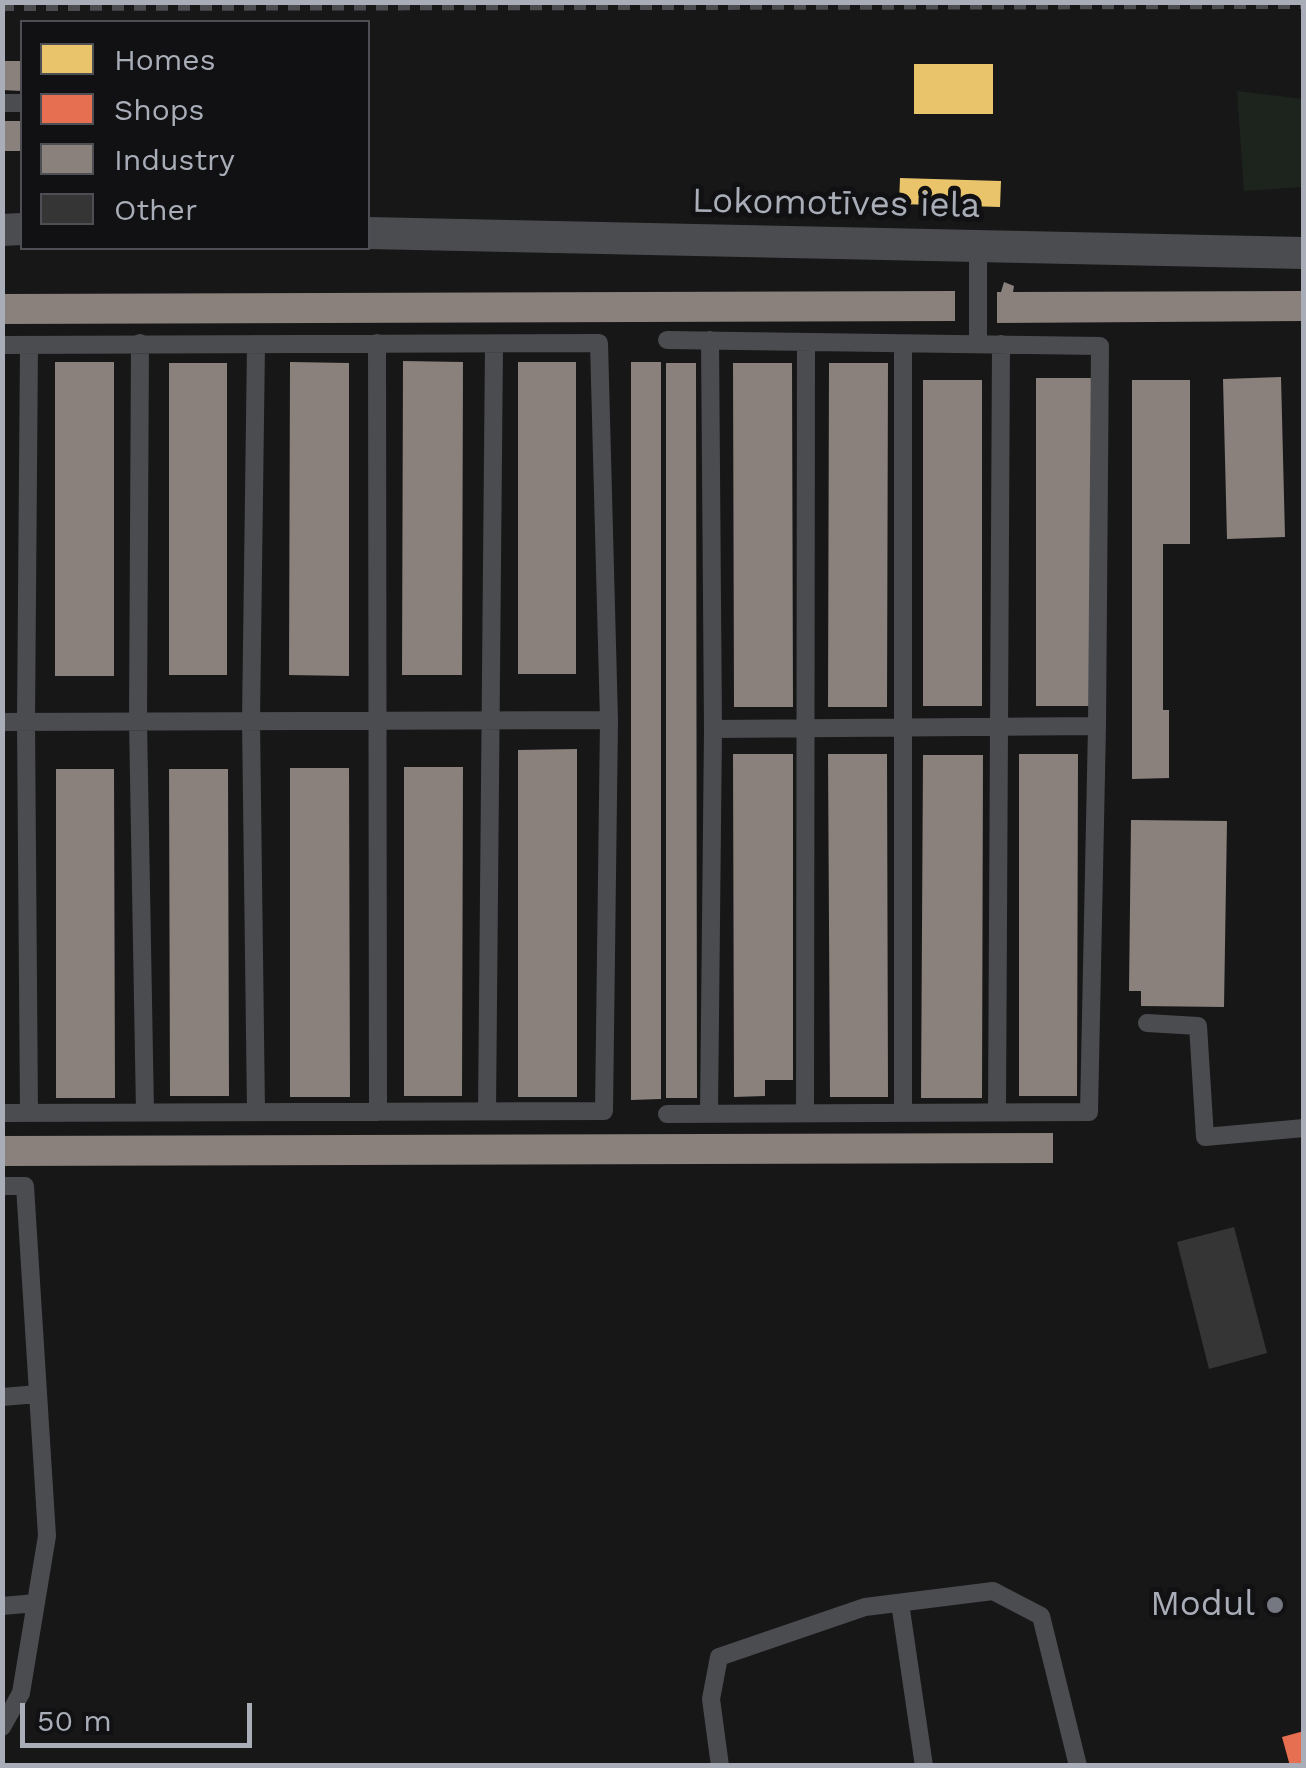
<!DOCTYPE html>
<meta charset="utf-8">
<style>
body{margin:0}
#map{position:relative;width:1306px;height:1768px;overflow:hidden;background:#171717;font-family:"Work Sans",sans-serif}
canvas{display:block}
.frame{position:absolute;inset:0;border:5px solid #a8adb8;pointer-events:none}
.legend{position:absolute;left:20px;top:20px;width:350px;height:230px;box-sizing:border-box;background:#111113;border:2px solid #4d4f55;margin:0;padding:12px 18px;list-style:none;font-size:30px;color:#a8adb8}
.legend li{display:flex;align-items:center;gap:20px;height:50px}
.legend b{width:50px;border:2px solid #4d4f55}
.scale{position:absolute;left:20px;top:1703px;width:232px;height:45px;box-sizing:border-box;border:5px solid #a8adb8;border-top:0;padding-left:12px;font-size:30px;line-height:35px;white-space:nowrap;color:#a8adb8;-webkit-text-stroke:8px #111113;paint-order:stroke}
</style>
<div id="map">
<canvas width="1306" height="1768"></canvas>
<div class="frame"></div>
<ul class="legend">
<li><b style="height:28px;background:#e9c46a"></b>Homes</li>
<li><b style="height:28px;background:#e76f51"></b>Shops</li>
<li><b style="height:28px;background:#8a817c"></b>Industry</li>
<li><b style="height:28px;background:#353536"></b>Other</li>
</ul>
<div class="scale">50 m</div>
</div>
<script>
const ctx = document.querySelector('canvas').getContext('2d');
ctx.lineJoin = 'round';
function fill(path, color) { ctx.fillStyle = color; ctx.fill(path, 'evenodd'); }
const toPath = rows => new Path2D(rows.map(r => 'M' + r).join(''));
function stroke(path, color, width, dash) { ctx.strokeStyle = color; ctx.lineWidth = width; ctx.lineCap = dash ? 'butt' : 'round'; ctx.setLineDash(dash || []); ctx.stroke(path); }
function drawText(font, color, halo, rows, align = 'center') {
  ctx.font = font + ' "Work Sans",sans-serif'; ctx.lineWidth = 10; ctx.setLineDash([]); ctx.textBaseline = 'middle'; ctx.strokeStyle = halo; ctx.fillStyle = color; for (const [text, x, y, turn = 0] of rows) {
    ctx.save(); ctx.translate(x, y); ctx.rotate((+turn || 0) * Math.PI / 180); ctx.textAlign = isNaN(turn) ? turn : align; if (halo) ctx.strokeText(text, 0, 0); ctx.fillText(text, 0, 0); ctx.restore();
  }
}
fill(toPath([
 [1237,91,1303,99,1303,187,1244,191]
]), '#1d241e');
fill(toPath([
 [914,64,993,64,993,114,914,114],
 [900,178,1001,181,1000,207,899,204]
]), '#e9c46a');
fill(toPath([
 [1304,1731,1304,1766,1290,1766,1282,1737]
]), '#e76f51');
fill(toPath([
 [2,61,22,61,22,91,2,90],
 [2,121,22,121,22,151,2,151],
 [1004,282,1014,286,1013,292,1304,291,1304,321,997,323,997,292,1001,292],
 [955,291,955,321,2,324,2,294],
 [403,361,463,362,462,675,402,675],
 [55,362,114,362,114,676,55,676],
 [290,362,349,363,349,676,289,675],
 [518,362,576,362,576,674,518,674],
 [631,362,661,362,661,1099,631,1100],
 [169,363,227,363,227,675,169,675],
 [666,363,696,363,697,1098,666,1098],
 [733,363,792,363,793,707,734,707],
 [829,363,888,363,887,707,828,707],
 [1281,377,1285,537,1227,539,1223,379],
 [1036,378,1095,378,1095,706,1036,706],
 [923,380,982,380,982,706,923,706],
 [1132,380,1190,380,1190,544,1163,544,1163,710,1169,710,1169,778,1132,779],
 [577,749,577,1097,518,1097,518,750],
 [733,754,793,754,793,1080,765,1080,765,1096,734,1097],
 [828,754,887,754,888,1097,830,1097],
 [1019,754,1078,754,1077,1096,1019,1096],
 [923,755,983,755,982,1098,921,1098],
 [404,767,463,767,462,1096,404,1096],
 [290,768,349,768,350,1097,290,1097],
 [56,769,114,769,115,1098,56,1098],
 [169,769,228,769,229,1096,170,1096],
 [1131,820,1227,821,1224,1007,1141,1006,1141,991,1129,991],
 [1053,1133,1053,1163,2,1166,2,1136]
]), '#8a817c');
fill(toPath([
 [1234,1227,1267,1353,1209,1369,1177,1242]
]), '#353536');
stroke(toPath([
 [2,103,22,103],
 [978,247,978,343],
 [140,343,138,721,145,1112],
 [377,343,378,1112],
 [256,344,251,721,256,1112],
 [2,345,599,343,609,720,604,1111,2,1113],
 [2,722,609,720],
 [713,729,1097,726],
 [1147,1023,1198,1026,1205,1137,1304,1128],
 [487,1111,494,345],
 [997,1112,1001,344],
 [29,1113,26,722,29,345],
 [709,1113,713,729,710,340],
 [805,1113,806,343],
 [903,1113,903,344],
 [667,1114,1089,1112,1097,726,1100,346,667,340],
 [2,1186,25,1186,47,1536,21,1693,2,1727],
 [2,1397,38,1394],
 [900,1603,924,1766],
 [2,1606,36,1603],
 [720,1766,711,1699,719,1657,865,1607,993,1591,1041,1616,1078,1766]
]), '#4b4c50', 18);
stroke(toPath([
 [2,230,22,229],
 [368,233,1304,253]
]), '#4b4c50', 32);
stroke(toPath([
 [2,7,1304,5]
]), '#4b4c4f', 8, [12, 10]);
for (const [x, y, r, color] of [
 [1275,1605,10,"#757880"]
]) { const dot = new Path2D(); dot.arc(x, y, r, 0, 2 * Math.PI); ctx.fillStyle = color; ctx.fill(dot); stroke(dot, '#111113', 4); }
drawText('35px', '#a8adb8', '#111113', [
 ["Lokomotīves iela",836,204,1]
]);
drawText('35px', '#a8adb8', '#111113', [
 ["Modul",1255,1605]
], 'right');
</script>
